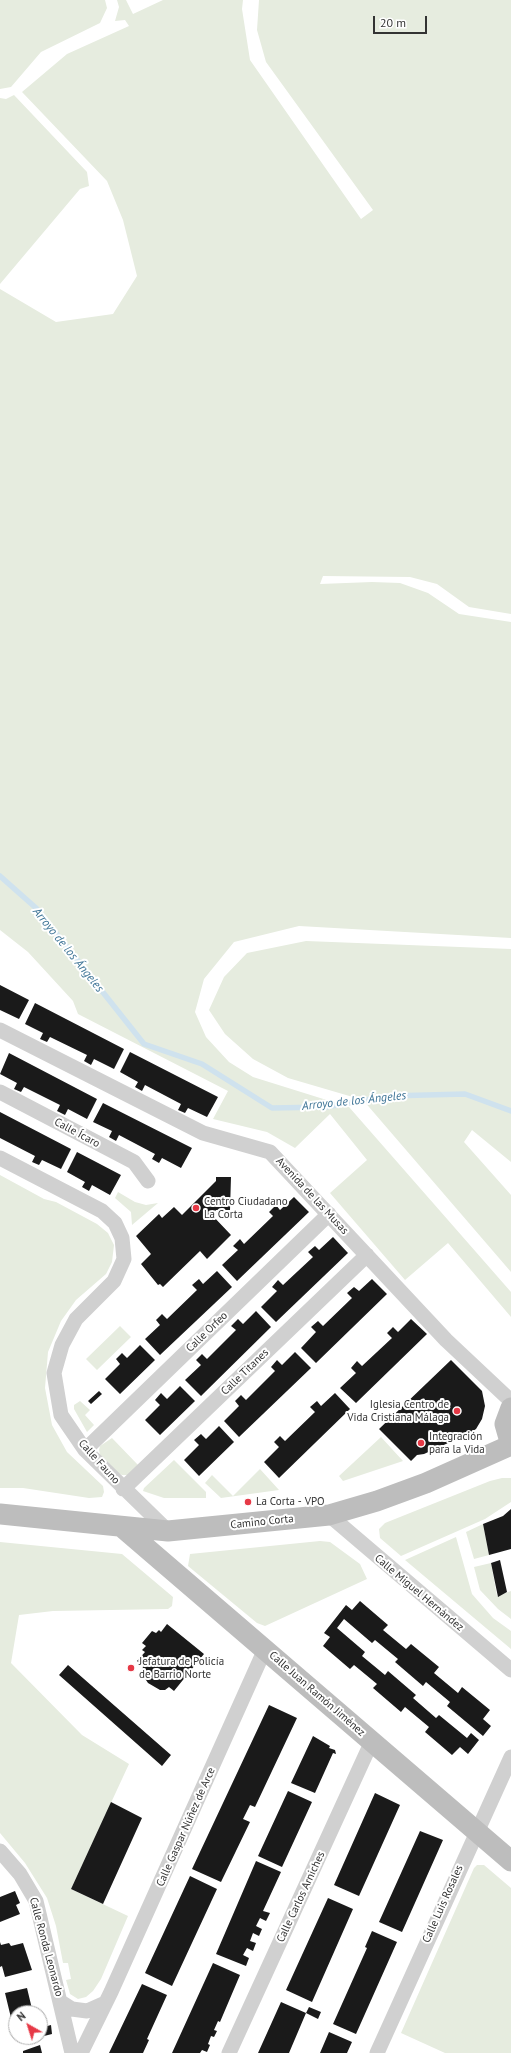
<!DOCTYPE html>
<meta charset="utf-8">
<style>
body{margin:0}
#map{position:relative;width:511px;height:2053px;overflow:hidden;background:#fff;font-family:"PT Sans",sans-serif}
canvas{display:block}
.north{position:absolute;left:8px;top:2005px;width:40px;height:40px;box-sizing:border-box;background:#fff;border:1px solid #adadad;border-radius:50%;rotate:321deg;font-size:11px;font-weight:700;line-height:16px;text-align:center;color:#333}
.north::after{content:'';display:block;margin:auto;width:14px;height:18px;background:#e63946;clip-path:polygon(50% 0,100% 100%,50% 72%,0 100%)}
.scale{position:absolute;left:373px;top:16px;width:54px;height:18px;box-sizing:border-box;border:2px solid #333;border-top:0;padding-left:5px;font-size:12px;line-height:14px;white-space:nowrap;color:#333;-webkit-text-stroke:3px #fff;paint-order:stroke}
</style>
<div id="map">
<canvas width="511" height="2053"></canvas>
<div class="north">N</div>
<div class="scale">20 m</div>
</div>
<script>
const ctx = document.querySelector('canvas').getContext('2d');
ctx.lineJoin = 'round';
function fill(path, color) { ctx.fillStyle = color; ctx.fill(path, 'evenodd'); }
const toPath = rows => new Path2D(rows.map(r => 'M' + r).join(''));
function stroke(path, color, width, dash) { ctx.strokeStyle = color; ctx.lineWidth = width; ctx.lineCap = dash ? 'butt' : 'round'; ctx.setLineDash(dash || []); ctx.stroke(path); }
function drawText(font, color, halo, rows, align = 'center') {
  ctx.font = font + ' "PT Sans",sans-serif'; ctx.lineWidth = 4; ctx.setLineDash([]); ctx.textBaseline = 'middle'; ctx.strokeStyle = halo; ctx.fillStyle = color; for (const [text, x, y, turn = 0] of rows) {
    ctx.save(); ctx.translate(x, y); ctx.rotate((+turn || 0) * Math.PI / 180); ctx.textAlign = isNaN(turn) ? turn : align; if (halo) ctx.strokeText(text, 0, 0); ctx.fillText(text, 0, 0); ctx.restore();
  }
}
fill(toPath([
 [0,0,105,0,107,8,100,23,41,52,11,87,0,89],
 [117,0,126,0,133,14,163,0,243,0,242,9,250,60,361,219,373,210,266,62,257,30,259,0,511,0,511,614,469,607,437,584,410,577,323,576,320,584,372,582,400,583,428,593,459,614,511,622,511,938,299,926,234,942,204,979,195,1012,206,1037,229,1062,253,1077,349,1107,511,1292,511,1317,448,1243,405,1280,330,1193,367,1160,330,1114,295,1148,267,1132,213,1119,228,1091,78,1014,73,1001,28,952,0,930,0,289,56,322,113,314,137,276,123,220,107,181,22,92,67,54,129,26,125,20,115,21,119,7],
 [14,95,87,172,89,186,80,189,0,284,0,98,6,99],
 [306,941,511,949,511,1162,472,1130,464,1142,511,1195,511,1272,363,1100,288,1078,253,1059,225,1034,209,1010,224,977,247,953],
 [0,1175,44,1199,56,1202,97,1224,108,1233,114,1245,112,1262,106,1274,76,1300,61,1321,48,1352,45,1388,52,1425,67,1452,103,1486,104,1492,102,1497,89,1498,23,1488,0,1488],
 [118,1192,135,1202,146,1205,158,1203,132,1225,131,1212,115,1198],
 [120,1326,131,1337,97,1370,86,1359],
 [80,1401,90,1410,85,1415,94,1425,87,1432,74,1409,74,1405],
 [381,1437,403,1461,343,1481,339,1476],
 [112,1438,139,1466,132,1475,122,1475,118,1473,100,1455,99,1450,100,1446],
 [174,1460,206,1492,206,1498,164,1498,143,1491,144,1488],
 [260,1469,279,1490,221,1498,205,1483,212,1475,233,1496],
 [502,1478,511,1478,511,1502,485,1519,401,1556,380,1538,379,1529,385,1523,490,1481],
 [483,1524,489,1555,474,1559,466,1532],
 [456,1537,472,1594,493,1618,511,1631,511,1649,405,1560],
 [320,1541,330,1542,360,1564,367,1579,265,1626,257,1623,188,1566,190,1554],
 [0,1542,122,1554,173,1597,172,1606,168,1609,53,1611,19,1615,11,1663,82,1735,129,1764,71,1889,128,1916,101,1979,93,1991,86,1997,78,1999,70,1994,66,1980,71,1979,68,1963,63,1963,56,1926,47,1898,25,1863,0,1833],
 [491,1563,497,1596,511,1591,511,1619,498,1609,480,1590,474,1567],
 [477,1865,484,1865,511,1888,511,2053,445,2053,401,2033,474,1868]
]), '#e6ecdf');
stroke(toPath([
 [0,876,36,908,144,1044,202,1064,272,1108,326,1107,388,1096,465,1094,511,1111]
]), '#cfe2ee', 5.5);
fill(toPath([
 [0,985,29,1000,19,1019,0,1010],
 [35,1003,124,1049,114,1069,94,1059,91,1065,84,1061,87,1055,50,1037,47,1042,40,1039,43,1033,25,1024],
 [130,1052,218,1097,207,1117,188,1108,185,1113,178,1110,181,1104,145,1085,142,1091,135,1087,138,1082,120,1072],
 [9,1053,97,1099,87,1119,68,1109,65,1115,57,1111,60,1105,24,1087,21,1092,14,1089,17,1083,0,1074],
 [103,1103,192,1148,181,1168,162,1158,159,1163,152,1159,155,1154,119,1135,116,1141,109,1137,112,1131,93,1122],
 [0,1112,71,1149,61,1169,42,1160,39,1165,32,1162,35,1156,0,1138],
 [77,1152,121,1175,110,1195,92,1185,89,1191,82,1187,85,1182,67,1172],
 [216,1177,231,1177,230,1210,216,1210,212,1215,231,1235,207,1259,200,1251,163,1287,160,1284,158,1285,141,1264,151,1254,136,1236,159,1214,162,1218,174,1207,182,1215,216,1181],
 [294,1197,309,1212,237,1281,222,1265,238,1250,233,1246,240,1239,244,1244,273,1216,269,1212,276,1205,280,1210],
 [333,1237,348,1253,276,1322,261,1307,277,1291,272,1287,278,1280,283,1285,313,1257,308,1252,315,1246,319,1250],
 [217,1271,232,1287,160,1355,145,1339,160,1325,156,1320,162,1314,167,1319,197,1290,192,1285,199,1279,203,1284],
 [372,1279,387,1294,316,1363,301,1348,316,1332,311,1327,318,1321,323,1326,352,1298,347,1293,354,1287,359,1291],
 [256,1311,271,1327,201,1396,185,1380,201,1365,196,1360,202,1354,207,1359,236,1330,231,1326,238,1319,243,1324],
 [411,1319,427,1334,356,1403,340,1388,356,1373,351,1368,357,1361,362,1366,392,1338,387,1333,393,1327,398,1332],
 [140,1345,155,1360,120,1394,105,1379,120,1364,116,1359,122,1353,127,1358],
 [295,1352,311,1368,239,1437,224,1421,239,1406,235,1401,241,1395,246,1400,275,1371,271,1367,277,1360,282,1365],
 [451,1360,482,1391,485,1406,482,1419,476,1429,470,1433,424,1454,417,1455,411,1461,379,1429],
 [180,1386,195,1401,160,1435,145,1420,160,1405,155,1400,161,1393,167,1399],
 [99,1391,102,1394,91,1404,88,1401],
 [335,1393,350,1409,279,1478,264,1462,279,1447,274,1442,280,1436,285,1441,315,1412,310,1407,317,1401,321,1406],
 [219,1426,234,1442,199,1476,184,1460,199,1445,194,1440,201,1434,206,1439],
 [511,1509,511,1549,489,1555,483,1524,503,1516],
 [500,1560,507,1592,498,1597,491,1563],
 [360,1601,388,1625,383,1630,406,1649,411,1644,439,1667,434,1673,458,1693,462,1687,490,1710,483,1719,491,1726,483,1736,447,1706,450,1702,426,1682,423,1686,395,1662,398,1659,375,1640,372,1643,344,1619,337,1628,365,1652,362,1656,385,1675,388,1671,416,1695,413,1698,436,1718,439,1715,467,1738,471,1733,479,1740,468,1754,460,1747,452,1755,425,1732,429,1727,405,1707,401,1712,373,1688,377,1684,354,1665,350,1669,323,1646,330,1637,324,1633,346,1605,352,1610],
 [167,1624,204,1654,174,1691,169,1687,165,1690,160,1690,148,1683,142,1674,143,1666,137,1661,145,1652,142,1650,146,1646,142,1643,152,1631,156,1633,159,1630,161,1632],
 [68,1665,171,1755,162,1766,59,1675],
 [269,1705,297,1718,255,1807,250,1805,243,1819,250,1822,221,1882,192,1869],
 [313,1736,330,1746,329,1748,335,1750,336,1754,333,1753,315,1793,291,1783],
 [288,1791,312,1802,282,1867,258,1856],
 [375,1793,400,1805,359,1896,334,1885],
 [111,1802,142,1818,103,1904,71,1889],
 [420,1831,443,1840,402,1932,379,1922],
 [256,1861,281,1872,263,1911,270,1913,266,1921,260,1918,256,1926,262,1929,259,1936,253,1933,250,1941,256,1943,253,1951,247,1948,243,1955,249,1958,246,1966,216,1954],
 [190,1876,217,1889,172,1986,145,1973],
 [15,1891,20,1903,16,1905,20,1914,0,1922,0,1897],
 [328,1898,353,1909,312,2002,286,1990],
 [372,1931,397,1942,356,2034,333,2024,367,1948,365,1947],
 [0,1942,1,1945,9,1943,11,1946,23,1943,32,1970,5,1977,2,1966,0,1967],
 [213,1963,240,1975,220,2022,218,2021,214,2030,217,2031,214,2037,211,2036,208,2044,210,2045,207,2052,202,2050,200,2053,172,2053],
 [142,1984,167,1995,147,2039,149,2040,143,2053,109,2053],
 [27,1988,33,2013,16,2013,16,2022,12,2022,5,1993],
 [281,2002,306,2013,289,2053,258,2053],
 [309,2007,321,2012,318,2019,306,2013],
 [51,2025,52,2034,40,2037,40,2028],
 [329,2032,352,2042,347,2053,320,2053],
 [40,2045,42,2053,23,2053,23,2051]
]), '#1a1a1a');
stroke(toPath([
 [0,1030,203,1133,270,1152,446,1340,511,1401],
 [0,1092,134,1162,148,1181],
 [0,1158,102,1211,115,1223,122,1238,124,1259,114,1281,76,1319,62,1345,54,1373,61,1415,85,1450,168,1531],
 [85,1450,329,1214],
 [123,1489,367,1255],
 [329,1515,511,1670],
 [0,1851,20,1874,36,1901,72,2053],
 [61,2002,72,2009,87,2011,105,2003],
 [81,2053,111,1992,265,1649],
 [229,2053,372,1741],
 [377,2053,511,1757]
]), '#d0d0d0', 15);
stroke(toPath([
 [511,1408,505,1424,511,1445],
 [0,1514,168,1531,329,1515,377,1501,426,1483,511,1445],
 [122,1527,511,1861]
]), '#bdbdbd', 21);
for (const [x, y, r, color] of [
 [196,1208,4,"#e63946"],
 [457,1411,4,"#e63946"],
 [421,1443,4,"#e63946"],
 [248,1502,4,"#e63946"],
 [131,1668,4,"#e63946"]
]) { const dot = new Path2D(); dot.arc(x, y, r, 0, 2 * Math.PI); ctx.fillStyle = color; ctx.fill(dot); stroke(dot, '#fff', 1.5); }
drawText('11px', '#333', '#fff', [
 ["Calle Ícaro",77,1133,28],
 ["Avenida de las Musas",312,1196,47],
 ["Calle Orfeo",207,1332,-44],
 ["Calle Titanes",245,1372,-44],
 ["Calle Fauno",99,1462,48],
 ["Camino Corta",262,1522,-6],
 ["Calle Miguel Hernández",419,1593,40],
 ["Calle Juan Ramón Jiménez",317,1694,41],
 ["Calle Gaspar Núñez de Arce",186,1827,-66],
 ["Calle Carlos Arniches",301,1897,-65],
 ["Calle Luis Rosales",443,1904,-66],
 ["Calle Ronda Leonardo",46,1947,75]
]);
drawText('11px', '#333', '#fff', [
 ["Centro Ciudadano",204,1202],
 ["La Corta",204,1215],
 ["Iglesia Centro de",449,1405,"right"],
 ["Vida Cristiana Málaga",449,1418,"right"],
 ["Integración",429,1437],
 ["para la Vida",429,1450],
 ["La Corta - VPO",256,1502],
 ["Jefatura de Policía",139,1662],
 ["de Barrio Norte",139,1675]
], 'left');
drawText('italic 12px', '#3f7597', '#fff', [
 ["Arroyo de los Ángeles",68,950,51],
 ["Arroyo de los Ángeles",354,1101,-6]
]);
</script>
